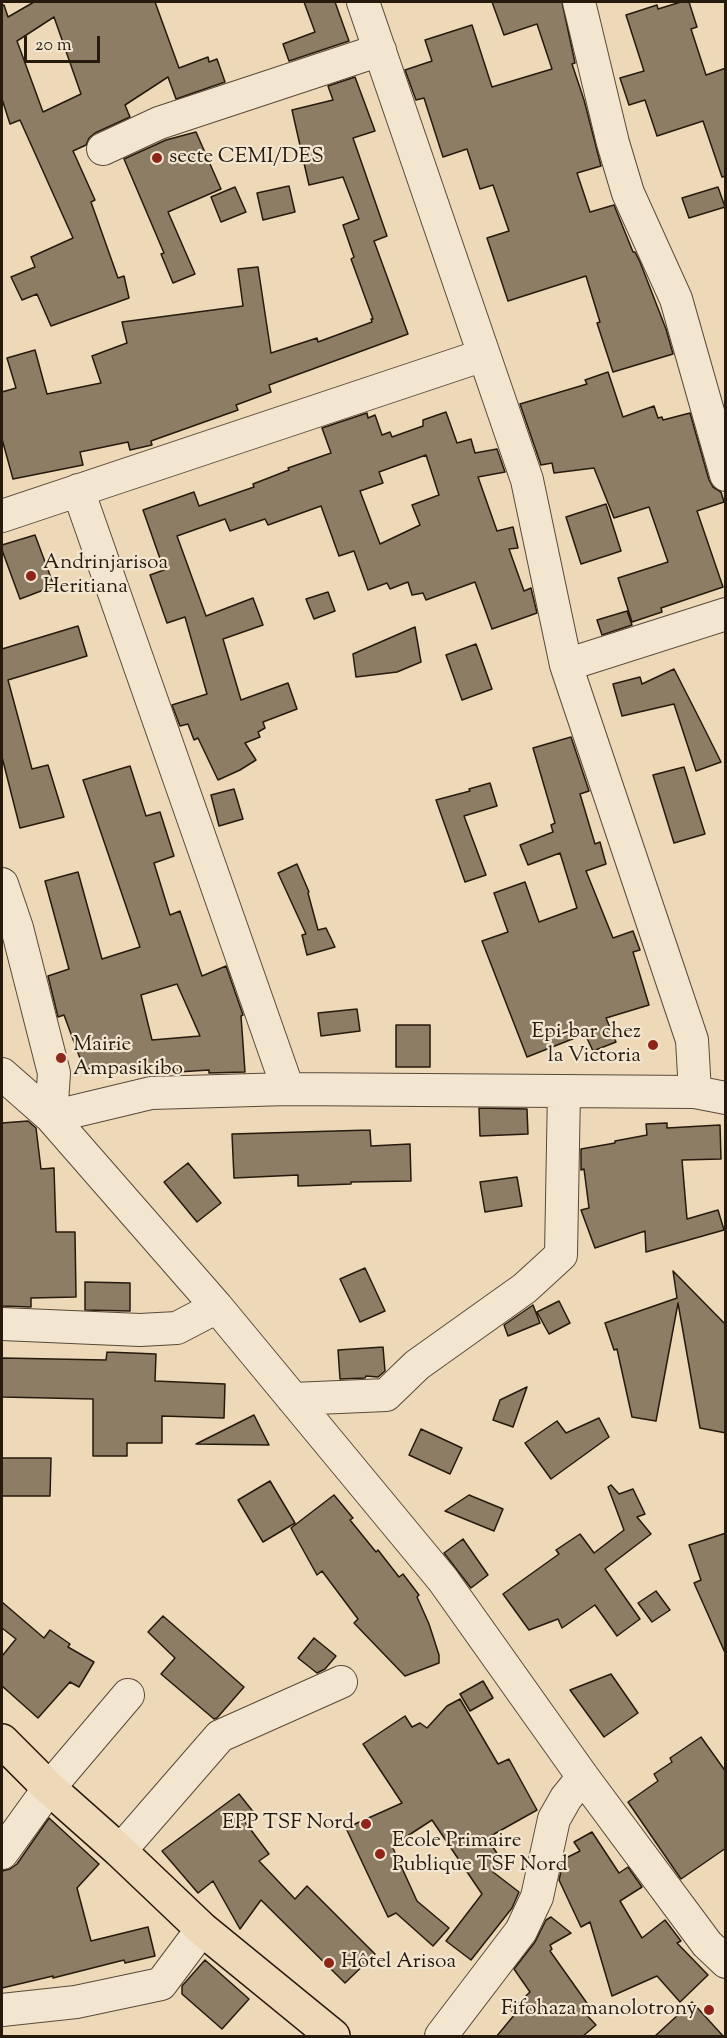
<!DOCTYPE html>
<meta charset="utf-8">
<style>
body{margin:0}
#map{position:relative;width:727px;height:2038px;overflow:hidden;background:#edd9b7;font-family:"Sorts Mill Goudy",serif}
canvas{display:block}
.frame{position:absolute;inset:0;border:3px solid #261a0d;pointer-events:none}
.scale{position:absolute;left:24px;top:36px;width:76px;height:27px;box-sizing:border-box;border:3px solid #261a0d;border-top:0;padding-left:8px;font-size:18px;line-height:21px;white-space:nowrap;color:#261a0d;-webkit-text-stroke:4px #f3e6d0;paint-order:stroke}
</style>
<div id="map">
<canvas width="727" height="2038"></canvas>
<div class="frame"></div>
<div class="scale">20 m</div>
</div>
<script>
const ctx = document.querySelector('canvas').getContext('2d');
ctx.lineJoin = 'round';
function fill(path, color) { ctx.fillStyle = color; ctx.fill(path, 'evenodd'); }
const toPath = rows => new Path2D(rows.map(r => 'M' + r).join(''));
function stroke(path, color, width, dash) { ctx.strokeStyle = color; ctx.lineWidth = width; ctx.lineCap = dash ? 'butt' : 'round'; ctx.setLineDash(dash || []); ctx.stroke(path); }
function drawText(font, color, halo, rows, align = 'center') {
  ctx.font = font + ' "Sorts Mill Goudy",serif'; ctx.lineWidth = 4.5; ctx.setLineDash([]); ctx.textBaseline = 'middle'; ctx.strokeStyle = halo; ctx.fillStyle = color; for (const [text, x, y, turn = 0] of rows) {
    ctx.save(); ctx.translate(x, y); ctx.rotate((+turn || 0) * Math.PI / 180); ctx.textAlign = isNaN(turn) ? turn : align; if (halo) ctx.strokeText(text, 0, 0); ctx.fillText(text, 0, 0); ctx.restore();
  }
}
const building = toPath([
 [34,2,155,2,179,68,208,57,209,62,217,59,225,82,176,99,168,77,125,105,130,117,95,133,89,138,86,145,73,151,95,200,91,202,118,278,124,276,129,298,51,326,37,294,22,300,11,277,35,267,31,257,73,238,20,120,10,124,2,99,2,6,4,5,8,17,34,2],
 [54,17,81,94,43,112,17,41,54,17],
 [304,2,335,2,349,41,289,61,283,44,315,32,304,2],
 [492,2,562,2,575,63,572,64,584,100,601,166,577,173,590,212,614,205,633,252,635,252,640,262,666,329,673,354,613,372,597,323,600,322,586,276,508,301,487,238,509,231,493,185,480,189,467,149,443,157,424,98,416,100,405,70,432,61,425,40,472,25,492,87,552,69,537,24,504,35,492,2],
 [681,2,689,2,697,27,691,29,706,75,726,68,726,176,722,177,703,121,657,136,645,100,629,105,620,78,644,71,626,15,657,5,658,9,681,2],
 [355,77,375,131,353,138,387,236,374,241,408,334,269,385,271,392,236,405,238,410,151,441,152,445,130,450,128,442,80,452,83,465,13,479,2,439,2,392,16,388,7,358,35,350,47,394,101,383,92,356,127,343,122,322,243,306,238,269,258,267,271,353,317,338,318,342,372,322,371,319,373,319,351,259,354,257,343,225,359,219,343,177,309,185,292,110,333,100,328,86,355,77],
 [196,132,221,189,168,212,195,274,173,283,161,254,164,253,124,159,166,140,196,132],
 [289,186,295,212,263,220,257,193,289,186],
 [235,187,246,212,221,222,211,197,235,187],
 [718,187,725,207,689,218,682,198,718,187],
 [608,372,623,417,654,406,658,418,662,417,663,420,690,413,709,480,713,487,721,492,724,502,697,511,723,587,661,608,662,612,632,622,618,578,668,562,649,507,614,518,594,468,554,473,552,463,541,465,520,404,587,384,585,380,608,372],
 [446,412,457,443,471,439,475,453,497,449,505,472,478,477,497,531,513,527,518,548,509,549,524,591,531,588,537,613,492,629,475,582,426,600,423,593,412,595,408,582,390,589,387,583,368,590,354,551,339,556,321,506,268,525,265,519,230,531,225,519,177,536,206,616,253,598,263,625,223,639,241,700,288,683,297,709,263,722,265,728,258,732,260,737,245,743,256,760,240,770,218,780,198,738,194,740,188,724,180,726,172,705,207,694,185,617,167,623,150,575,164,570,143,510,194,492,199,506,254,487,253,484,289,470,288,468,331,453,322,428,367,413,368,418,375,415,382,435,390,432,392,437,423,426,423,420,446,412],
 [426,455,439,495,412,505,420,525,380,544,360,491,383,483,379,472,426,455],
 [606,504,621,551,581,564,566,517,606,504],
 [35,535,54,586,20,599,2,550,2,545,35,535],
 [328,592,335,611,314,619,306,599,328,592],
 [627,611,632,625,602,635,597,620,627,611],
 [78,626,87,656,8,680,32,769,48,765,64,817,20,828,2,757,2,649,78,626],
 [415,627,421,662,397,672,356,677,353,654,415,627],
 [476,644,492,689,462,700,446,655,476,644],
 [674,669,700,720,721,762,696,771,674,704,622,716,613,684,640,677,642,684,674,669],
 [571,737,589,791,580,794,595,844,600,842,606,864,586,871,613,938,633,931,640,950,633,952,649,1005,606,1018,616,1042,593,1051,585,1034,527,1057,482,941,508,932,494,893,525,882,539,922,577,908,560,853,528,865,520,845,553,832,551,825,555,823,533,748,571,737],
 [130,766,146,816,160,812,174,856,154,863,170,915,180,911,202,976,226,966,243,1015,241,1016,245,1072,209,1073,209,1070,162,1073,161,1065,84,1069,64,1015,58,1017,48,976,69,969,45,881,78,872,102,959,140,947,83,780,130,766],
 [177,984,200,1036,152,1040,141,995,177,984],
 [684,767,705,834,674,843,653,775,684,767],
 [490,783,497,806,464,816,486,875,465,882,436,800,470,791,469,789,490,783],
 [234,789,243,819,219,826,211,795,234,789],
 [297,864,309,892,308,893,318,930,326,928,335,947,307,955,302,935,306,934,278,873,297,864],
 [357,1009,360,1031,321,1036,318,1013,357,1009],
 [396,1025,430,1025,430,1067,396,1067,396,1025],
 [479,1108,527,1109,528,1134,480,1136,479,1108],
 [28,1121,36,1128,41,1169,54,1168,56,1232,75,1232,76,1297,31,1298,31,1307,2,1306,2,1123,28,1121],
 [667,1123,667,1128,720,1125,721,1159,682,1160,687,1219,718,1210,724,1230,646,1252,645,1231,595,1248,581,1210,589,1208,584,1169,581,1170,581,1149,615,1143,615,1141,647,1135,646,1124,667,1123],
 [370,1130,371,1146,410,1144,411,1181,351,1182,351,1184,298,1186,298,1175,234,1178,232,1134,370,1130],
 [188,1163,221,1203,197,1222,164,1182,188,1163],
 [517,1177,522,1206,485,1212,480,1182,517,1177],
 [365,1268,385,1311,360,1322,340,1279,365,1268],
 [673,1271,726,1325,726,1433,700,1428,678,1303,656,1421,632,1417,617,1349,614,1350,605,1323,677,1298,673,1271],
 [85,1282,130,1283,130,1311,85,1310,85,1282],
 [559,1301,570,1323,549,1334,537,1312,559,1301],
 [533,1305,540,1323,508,1336,504,1325,533,1305],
 [383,1347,385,1371,378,1377,366,1376,365,1378,340,1379,338,1350,383,1347],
 [107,1352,156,1354,155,1381,225,1384,224,1418,162,1416,162,1443,127,1443,127,1456,93,1456,93,1399,2,1397,2,1358,106,1360,107,1352],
 [527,1387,513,1427,493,1420,500,1400,527,1387],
 [254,1415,269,1445,196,1444,254,1415],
 [599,1418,609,1437,551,1479,525,1443,557,1421,566,1433,599,1418],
 [421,1429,462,1448,450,1474,409,1455,421,1429],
 [2,1458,51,1458,50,1496,2,1496,2,1458],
 [270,1481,295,1523,263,1542,238,1500,270,1481],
 [611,1485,619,1494,633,1489,645,1514,637,1517,651,1534,605,1569,640,1619,617,1636,595,1605,562,1628,558,1619,529,1630,503,1594,559,1554,556,1550,580,1534,594,1553,624,1530,608,1487,611,1485],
 [334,1495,353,1518,350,1520,376,1552,378,1550,399,1577,403,1574,419,1595,417,1597,429,1624,439,1655,439,1663,405,1676,354,1623,358,1619,322,1571,317,1575,291,1528,334,1495],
 [469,1495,503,1509,494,1531,445,1511,469,1495],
 [726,1533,726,1655,694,1583,701,1580,689,1545,726,1533],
 [463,1539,488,1575,471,1588,444,1553,463,1539],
 [656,1591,670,1610,652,1622,638,1603,656,1591],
 [2,1602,44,1638,50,1630,70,1644,68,1647,94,1662,79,1687,70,1682,38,1718,2,1686,2,1656,16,1639,2,1628,2,1602],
 [163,1616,244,1687,217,1718,214,1719,161,1674,175,1658,148,1632,163,1616],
 [314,1638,336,1656,325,1669,317,1673,298,1658,314,1638],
 [611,1674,638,1713,604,1737,570,1690,611,1674],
 [483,1681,493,1698,470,1711,460,1694,483,1681],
 [460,1699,498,1764,509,1759,537,1810,487,1838,504,1864,493,1872,519,1892,512,1908,471,1960,446,1941,482,1894,432,1820,392,1846,417,1901,449,1928,433,1946,396,1913,388,1917,346,1828,402,1803,363,1744,405,1716,412,1727,420,1723,427,1728,447,1706,460,1699],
 [701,1737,726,1772,726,1848,681,1879,628,1802,658,1781,654,1774,672,1762,670,1758,701,1737],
 [239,1794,255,1814,245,1822,269,1854,259,1861,295,1899,307,1886,375,1954,345,1983,261,1900,240,1929,213,1881,198,1893,162,1851,239,1794],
 [49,1818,99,1864,77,1888,91,1941,148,1927,155,1956,125,1963,124,1960,53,1978,53,1976,2,1988,2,1871,10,1869,17,1864,49,1818],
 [592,1832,619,1873,628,1867,642,1887,620,1901,642,1938,665,1920,681,1941,677,1943,708,1975,680,2002,657,1976,612,1996,590,1922,581,1927,559,1880,564,1859,580,1851,574,1842,592,1832],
 [551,1917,571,1933,550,1945,552,1949,550,1951,589,2006,581,2009,596,2025,582,2037,496,2037,515,2014,511,2010,530,1992,514,1969,535,1942,546,1920,551,1917],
 [205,1960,249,1999,222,2029,182,1994,182,1986,205,1960],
 [692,2002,724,2037,654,2037,692,2002]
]);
fill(building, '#8d7d65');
stroke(building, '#261a0d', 1.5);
const minor = toPath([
 [363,2,527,480,566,665,692,1040,695,1092],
 [579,2,613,143,628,193,676,299,726,475],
 [103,149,159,123,380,50],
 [78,490,288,1089],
 [2,516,484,355],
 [566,665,726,614],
 [2,884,17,928,54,1073,51,1117,151,1093,288,1089,695,1092,726,1098],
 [2,1074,51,1117,217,1307,443,1580,583,1777,707,1944,726,1962],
 [2,1324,140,1330,177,1328,217,1307],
 [293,1399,386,1395,417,1365,525,1288,561,1255,564,1091],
 [120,1851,220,1736,341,1682],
 [2,1853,49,1788,128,1695],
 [2,2010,76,2002,161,1984,202,1929],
 [441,2036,521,1931,537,1897,554,1819,566,1798,583,1777]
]);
const major = toPath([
 [2,1741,49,1788,120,1851,202,1929,333,2036]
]);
stroke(minor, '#584a38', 34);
stroke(major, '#261a0d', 36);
stroke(minor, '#f3e6d0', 32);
stroke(major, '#edd9b7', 33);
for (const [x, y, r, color] of [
 [157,158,6,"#8f2418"],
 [31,576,6,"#8f2418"],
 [653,1045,6,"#8f2418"],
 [61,1058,6,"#8f2418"],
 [366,1824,6,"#8f2418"],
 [380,1854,6,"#8f2418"],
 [329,1963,6,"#8f2418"],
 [709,2010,6,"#8f2418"]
]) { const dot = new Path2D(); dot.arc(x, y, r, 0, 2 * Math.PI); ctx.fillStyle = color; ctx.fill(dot); stroke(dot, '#f3e6d0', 2); }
drawText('21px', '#261a0d', '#f3e6d0', [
 ["secte CEMI/DES",169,158],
 ["Andrinjarisoa",43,564],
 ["Heritiana",43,588],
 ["Epi-bar chez",641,1033,"right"],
 ["la Victoria",641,1057,"right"],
 ["Mairie",73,1046],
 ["Ampasikibo",73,1070],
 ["EPP TSF Nord",354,1824,"right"],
 ["Ecole Primaire",392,1842],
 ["Publique TSF Nord",392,1866],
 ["Hôtel Arisoa",341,1963],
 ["Fifohaza manolotrony",697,2010,"right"]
], 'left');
</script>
